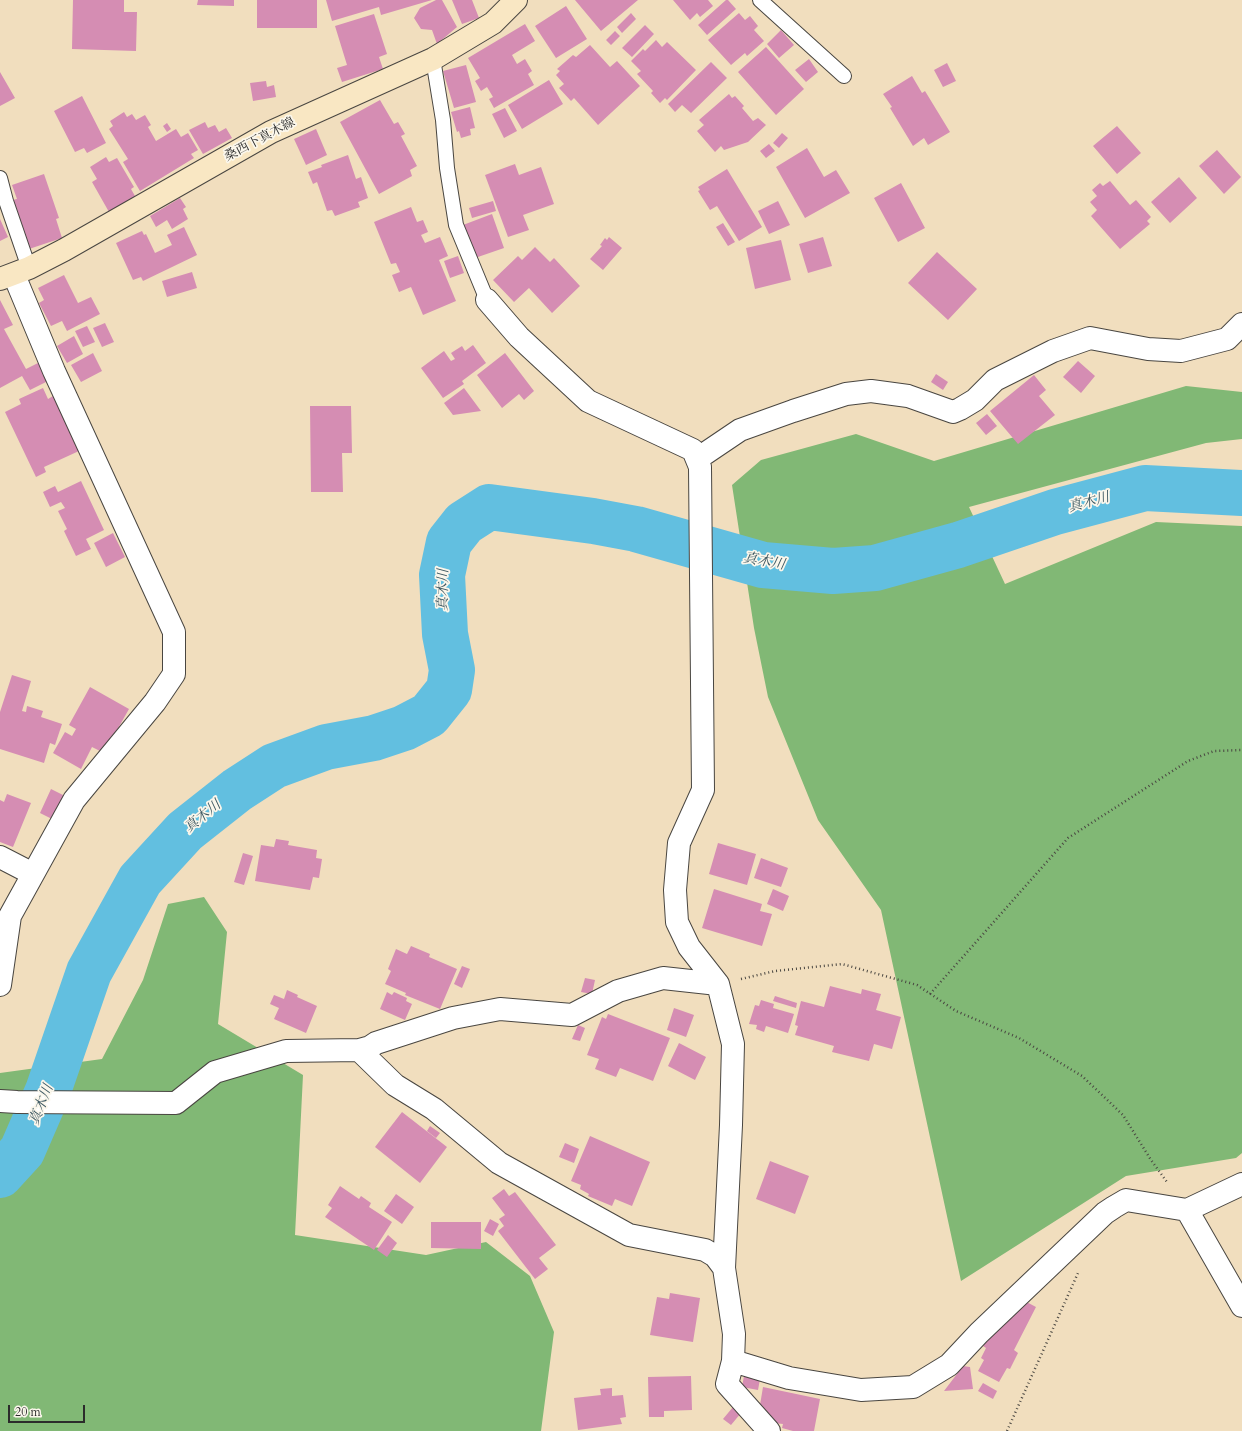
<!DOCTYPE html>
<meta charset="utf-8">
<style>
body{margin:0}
#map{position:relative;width:1242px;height:1431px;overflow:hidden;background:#f1debe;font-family:Cardo,serif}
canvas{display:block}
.scale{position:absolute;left:8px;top:1405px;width:77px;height:18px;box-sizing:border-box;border:2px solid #2b2b2b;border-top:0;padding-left:5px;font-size:12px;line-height:14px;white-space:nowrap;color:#2b2b2b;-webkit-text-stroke:3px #fbf7ec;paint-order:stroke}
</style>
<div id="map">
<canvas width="1242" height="1431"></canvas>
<div class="scale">20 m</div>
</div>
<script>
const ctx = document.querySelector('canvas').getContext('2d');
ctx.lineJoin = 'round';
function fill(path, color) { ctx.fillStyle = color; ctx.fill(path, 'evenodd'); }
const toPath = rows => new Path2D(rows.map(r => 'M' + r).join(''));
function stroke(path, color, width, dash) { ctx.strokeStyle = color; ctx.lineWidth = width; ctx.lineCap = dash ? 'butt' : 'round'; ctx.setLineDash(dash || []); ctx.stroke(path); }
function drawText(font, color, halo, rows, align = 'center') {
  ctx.font = font + ' Cardo,"Noto Serif JP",serif'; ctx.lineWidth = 3.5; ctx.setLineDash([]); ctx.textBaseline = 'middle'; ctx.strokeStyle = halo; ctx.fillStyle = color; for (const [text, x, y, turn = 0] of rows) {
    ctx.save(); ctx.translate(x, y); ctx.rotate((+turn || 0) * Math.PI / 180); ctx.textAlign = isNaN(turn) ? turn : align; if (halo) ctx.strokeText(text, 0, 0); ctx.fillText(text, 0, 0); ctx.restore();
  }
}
fill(toPath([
 [1186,386,1242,392,1242,439,1206,443,969,507,1005,584,1156,522,1242,526,1242,1153,1236,1158,1126,1176,961,1281,881,910,818,820,768,697,754,628,732,485,761,460,856,434,934,461],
 [204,897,227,932,218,1024,303,1075,295,1235,426,1255,486,1242,530,1276,554,1332,541,1431,0,1431,0,1073,102,1059,143,980,168,904]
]), '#81b875');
stroke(toPath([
 [0,1175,22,1151,48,1091,89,972,140,880,185,831,237,790,274,766,326,747,374,738,404,728,429,715,449,690,452,670,445,634,442,575,449,542,464,523,489,507,593,521,636,529,763,565,833,571,875,568,958,545,1055,512,1145,488,1242,493]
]), '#62bfe0', 46);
fill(toPath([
 [73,0,124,0,124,12,137,12,136,51,72,49],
 [198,0,234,0,234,6,197,5],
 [257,0,317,0,317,28,257,28],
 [326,0,432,0,381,15,379,7,332,21],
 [436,0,442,0,457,27,437,44,432,30,421,29,414,18,420,8],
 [452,0,472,0,479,18,462,24],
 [575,0,638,0,601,31],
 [673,0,708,0,713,6,700,17,697,13,690,20],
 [726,0,728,0,736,9,707,35,698,25],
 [566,6,587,39,556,58,535,26],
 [631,13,636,19,622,33,617,27],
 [739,13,745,20,750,16,758,26,754,30,764,41,747,56,745,53,731,65,708,40],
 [374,14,387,54,379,57,383,69,342,82,337,68,347,65,335,26],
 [525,24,535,41,512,55,517,64,525,59,532,71,528,74,534,85,494,108,489,99,493,97,487,87,481,91,475,81,480,78,468,58],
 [645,25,654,34,632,57,622,48],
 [781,30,794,45,779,58,767,44],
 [615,31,620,36,611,45,606,40],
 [656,40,662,47,667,42,696,70,667,100,665,98,660,103,651,93,653,91,637,74,641,71,631,61,643,49,645,51],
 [590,45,610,67,617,61,640,86,598,125,574,98,571,101,559,88,564,84,556,75,560,71,557,69,573,55,576,57],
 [766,47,804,89,776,115,738,72],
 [809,59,818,72,806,82,795,70],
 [711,62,727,78,691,113,682,105,675,112,668,104],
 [947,63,956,81,943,87,934,70],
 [466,65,476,102,454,108,443,71],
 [0,72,15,98,0,106],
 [912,76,922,93,925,91,950,132,928,145,924,138,913,146,890,108,892,107,883,94],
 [549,80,563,104,522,129,508,105],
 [266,81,267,87,274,85,276,97,253,101,250,83],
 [729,94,732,98,735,96,744,106,742,108,753,121,758,118,766,125,748,142,724,150,721,146,715,152,697,131,704,125,699,120],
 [82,96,106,143,87,153,84,148,75,152,54,111],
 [380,100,394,124,398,122,405,134,401,136,417,166,410,170,412,176,379,194,340,122],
 [470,107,475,128,470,129,471,135,461,138,459,131,457,132,451,112],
 [505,108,517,131,504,138,492,114],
 [124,112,127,117,132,114,136,120,145,115,151,125,148,127,156,141,176,129,181,137,188,133,198,150,191,154,194,158,140,191,123,162,128,159,109,129,113,126,110,121],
 [205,122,208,128,215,125,219,132,226,128,232,138,203,154,189,130],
 [167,123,171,129,167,132,163,126],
 [1117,126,1141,153,1117,174,1093,146],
 [316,129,327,155,306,165,294,139],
 [782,133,788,138,779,148,773,143],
 [769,144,775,151,766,158,760,151],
 [807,148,824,177,836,170,850,193,805,218,776,167],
 [1217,150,1241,177,1224,194,1199,166],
 [348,155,356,179,361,177,368,198,358,202,360,207,335,216,332,210,327,211,317,182,313,184,308,172,322,167,321,165],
 [106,157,109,162,117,158,134,187,131,189,135,196,109,212,92,182,97,179,90,167],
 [515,164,519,175,541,167,554,204,523,215,529,230,508,237,485,175],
 [727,169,762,227,739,241,717,206,710,210,698,191,700,190,698,187],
 [44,174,59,218,56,219,62,238,29,249,12,200,17,199,12,185],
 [1179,177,1197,198,1170,223,1151,202],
 [1110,181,1130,205,1136,200,1151,217,1147,221,1150,224,1120,249,1091,216,1097,210,1090,202,1097,196,1092,190,1100,183,1103,186],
 [901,183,925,228,898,242,874,198],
 [180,198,186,207,183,209,188,219,172,229,167,220,156,227,150,216],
 [493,201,496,211,472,218,469,208],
 [778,201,790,225,769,234,758,211],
 [411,207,417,222,423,220,428,232,421,235,425,243,440,237,448,256,439,260,456,301,423,315,411,287,399,292,392,275,400,272,396,263,391,264,374,222],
 [492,214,504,248,475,258,463,225],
 [0,219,8,237,0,241],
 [723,223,735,242,728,246,716,227],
 [184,227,197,255,143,281,141,277,133,280,116,243,142,231,144,235,146,234,155,253,172,245,167,235],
 [609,237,622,248,603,270,590,259,602,246,600,245,605,238,607,240],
 [823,237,832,266,808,273,799,244],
 [781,240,791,280,755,289,746,248],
 [535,247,550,262,554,258,580,286,552,313,529,288,514,302,493,280,518,256,522,260],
 [937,252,977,289,948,320,908,283],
 [458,256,464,273,450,278,444,261],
 [192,272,197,288,167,297,162,281],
 [64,275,78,303,91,297,100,314,67,331,62,321,51,326,39,303,44,300,38,288],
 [0,300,13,325,4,329,26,369,42,361,52,379,30,390,22,376,0,388],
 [105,323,114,342,102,347,93,328],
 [87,326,95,342,83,347,75,331],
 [74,336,83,354,67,363,57,346],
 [473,345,486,363,462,381,464,384,443,398,421,368,444,351,451,361,455,359,451,353,462,346,465,351],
 [93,353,102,371,81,382,71,365],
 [505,353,534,391,524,400,519,394,502,408,477,375],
 [1078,361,1095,376,1081,393,1063,377],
 [936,374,948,382,943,390,931,382],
 [1034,375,1046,390,1039,396,1055,415,1018,444,990,411],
 [43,388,48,399,53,396,79,451,44,467,46,472,36,477,5,412,21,404,19,399],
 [464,388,481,411,453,415,444,403],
 [310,406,351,406,352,453,342,453,343,492,311,492],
 [987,414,997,426,986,435,976,423],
 [81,481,104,530,86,539,91,549,76,556,64,531,67,529,58,511,65,508,61,502,50,507,43,492,55,486,58,492],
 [113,533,125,557,106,567,94,543],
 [12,675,31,681,22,711,26,712,27,706,43,711,41,717,62,724,55,745,50,743,44,763,0,749,0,712],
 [90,687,129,709,104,753,92,747,81,769,53,753,65,732,72,736,76,729,69,725],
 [51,789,69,798,58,822,40,813],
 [7,794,31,803,13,847,0,842,0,800,4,802],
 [276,839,289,841,288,845,317,850,316,858,322,859,319,878,313,877,310,890,255,881,261,845,274,847],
 [718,843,756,854,747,885,709,874],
 [243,853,253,856,244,885,234,882],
 [761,858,788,868,781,887,754,878],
 [714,889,762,904,760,911,772,914,762,946,702,928],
 [773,889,789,896,783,911,767,904],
 [411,946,430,954,429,957,457,969,440,1009,405,995,406,993,385,984,391,971,388,969,396,949,407,954],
 [462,966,470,969,462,988,454,984],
 [585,978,595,980,592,994,581,992],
 [830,986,861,994,862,989,881,994,876,1010,901,1017,892,1049,874,1044,869,1061,832,1052,834,1046,795,1035,798,1026,795,1025,801,1001,824,1007],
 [287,990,298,995,297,997,317,1006,306,1033,274,1019,279,1008,270,1004,274,995,284,999],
 [387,992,392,995,394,992,407,998,406,1001,412,1004,405,1020,380,1009],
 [775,996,797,1003,796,1008,773,1001],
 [761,1000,774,1004,773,1008,794,1014,788,1033,766,1026,764,1032,756,1029,757,1025,749,1024,755,1005,759,1006],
 [674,1008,694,1015,686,1037,667,1030],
 [608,1014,670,1038,653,1081,620,1068,616,1077,595,1069,599,1059,587,1055,602,1017,606,1019],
 [578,1025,585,1028,580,1041,572,1039],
 [679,1043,706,1057,695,1080,668,1066],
 [402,1112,447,1147,420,1183,375,1147],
 [430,1126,440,1133,436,1138,427,1131],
 [590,1136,650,1162,632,1206,615,1199,612,1206,588,1196,589,1194,580,1189,581,1185,571,1181],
 [565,1143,579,1149,574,1163,559,1157],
 [770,1161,809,1176,795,1214,756,1199],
 [340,1186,359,1199,361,1196,371,1203,369,1207,392,1222,374,1250,325,1217,332,1208,328,1205],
 [504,1189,509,1196,515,1192,556,1245,539,1258,548,1269,535,1279,498,1231,504,1226,499,1219,505,1215,492,1198],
 [396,1194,414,1207,402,1224,384,1211],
 [490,1219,499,1224,493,1236,484,1231],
 [431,1222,481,1222,481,1249,431,1248],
 [388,1235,397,1243,387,1257,377,1250],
 [670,1293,700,1298,693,1342,650,1335,657,1297,669,1299],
 [1019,1298,1036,1307,1014,1350,1018,1353,1010,1369,1007,1368,999,1382,978,1371,984,1360,981,1358,986,1348,983,1346,995,1324],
 [963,1366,970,1367,973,1389,944,1391],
 [691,1376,692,1410,664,1411,664,1417,649,1417,648,1377],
 [744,1376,760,1379,758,1390,742,1387],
 [983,1383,997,1391,993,1399,978,1391],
 [763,1387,820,1399,814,1431,793,1431,782,1428,783,1424,774,1423,774,1419,768,1418,769,1414,762,1412,763,1406,760,1405],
 [612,1388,612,1396,623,1395,626,1417,620,1418,622,1424,578,1430,574,1398,601,1395,600,1389],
 [733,1407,741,1413,731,1425,723,1419]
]), '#d58db3');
const lane = toPath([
 [760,0,844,76],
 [433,59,443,120,447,168,456,225,487,300],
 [0,178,6,201,29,268]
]);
const street = toPath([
 [487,300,519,337,588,401,693,450,700,467,703,790,679,843,675,890,677,922,689,947,718,984,733,1044,731,1125,724,1268,734,1334,733,1361,727,1384,769,1431],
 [697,459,740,430,793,411,846,394,871,391,908,396,953,412,960,409,975,400,995,380,1053,351,1090,338,1148,349,1181,351,1227,339,1242,324],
 [0,857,33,874],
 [0,985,10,916,74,800,155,702,174,674,174,632,54,371,14,275],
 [359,1050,395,1085,434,1109,499,1163,629,1235,705,1250,715,1256,724,1268],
 [0,1101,17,1102,176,1103,215,1072,286,1051,359,1050,370,1047,376,1043,453,1018,500,1009,572,1015,618,991,663,978,718,984],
 [1187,1210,1242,1306],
 [733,1361,789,1378,861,1390,913,1387,949,1365,979,1333,1105,1213,1114,1207,1126,1200,1187,1210,1242,1184]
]);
const secondary = toPath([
 [0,279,29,268,64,250,271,132,433,59,493,23,516,0]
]);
stroke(lane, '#494641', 16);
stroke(street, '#494641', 24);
stroke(secondary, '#494641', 24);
stroke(toPath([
 [741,979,775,971,842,964,917,985,956,1011,1019,1038,1082,1076,1123,1115,1151,1160,1167,1182],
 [930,994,1068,838,1188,761,1214,751,1242,750],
 [1007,1431,1078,1273]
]), '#494641', 2.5, [1, 3]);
stroke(lane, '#fff', 14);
stroke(street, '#fff', 22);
stroke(secondary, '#f9e7c3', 22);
drawText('13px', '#2b2b2b', '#fbf7ec', [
 ["桑西下真木線",260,140,-28]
]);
drawText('italic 14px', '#3c5761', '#fbf7ec', [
 ["真木川",1089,503,-15],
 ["真木川",764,562,10],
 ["真木川",444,590,-89],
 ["真木川",203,817,-39],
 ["真木川",42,1105,-68]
]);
</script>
